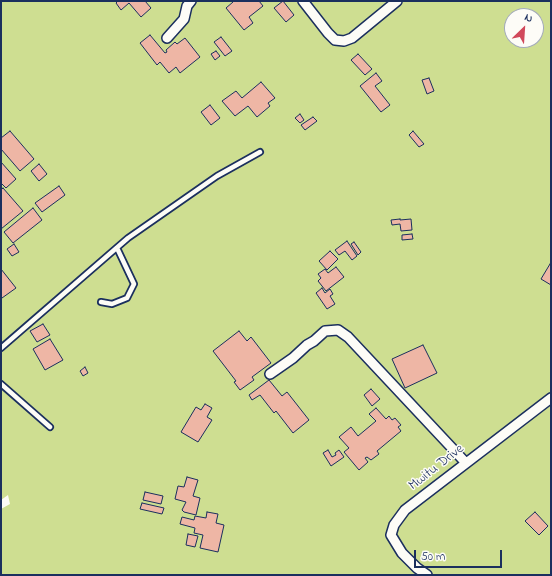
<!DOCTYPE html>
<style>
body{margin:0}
#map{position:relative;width:552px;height:576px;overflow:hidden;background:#fdfcf7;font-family:"Indie Flower",sans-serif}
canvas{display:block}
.frame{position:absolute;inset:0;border:2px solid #1b2f5e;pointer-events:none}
.north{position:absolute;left:504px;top:8px;width:40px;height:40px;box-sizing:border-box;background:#fdfcf7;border:1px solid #a3aaba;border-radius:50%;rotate:25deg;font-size:11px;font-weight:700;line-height:16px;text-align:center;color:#1b2f5e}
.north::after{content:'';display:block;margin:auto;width:14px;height:18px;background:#d1495b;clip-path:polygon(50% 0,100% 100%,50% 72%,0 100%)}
.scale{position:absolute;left:414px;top:550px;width:88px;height:18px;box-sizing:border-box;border:2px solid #1b2f5e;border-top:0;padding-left:5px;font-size:12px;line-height:14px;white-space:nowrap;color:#1b2f5e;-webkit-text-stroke:3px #fdfcf7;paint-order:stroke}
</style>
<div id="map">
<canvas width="552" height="576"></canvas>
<div class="frame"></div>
<div class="north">N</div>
<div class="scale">50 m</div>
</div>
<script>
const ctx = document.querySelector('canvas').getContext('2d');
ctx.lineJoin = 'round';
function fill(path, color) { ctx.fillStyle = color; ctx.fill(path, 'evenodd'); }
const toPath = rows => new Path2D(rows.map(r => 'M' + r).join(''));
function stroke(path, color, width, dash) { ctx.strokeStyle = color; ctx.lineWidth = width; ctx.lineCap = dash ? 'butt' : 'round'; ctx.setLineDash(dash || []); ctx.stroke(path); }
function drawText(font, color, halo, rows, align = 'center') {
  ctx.font = font + ' "Indie Flower",sans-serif'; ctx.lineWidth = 3; ctx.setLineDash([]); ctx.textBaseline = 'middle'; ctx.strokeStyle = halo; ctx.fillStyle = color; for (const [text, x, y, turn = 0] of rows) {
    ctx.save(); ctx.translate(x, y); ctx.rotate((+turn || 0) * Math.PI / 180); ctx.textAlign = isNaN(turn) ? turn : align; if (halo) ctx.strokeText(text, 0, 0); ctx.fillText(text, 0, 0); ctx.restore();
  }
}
fill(toPath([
 [1,1,551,1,551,575,1,575,1,509,10,504,8,495,1,500],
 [512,16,536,16,536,40,512,40]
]), '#cede91');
const building = toPath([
 [118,1,145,1,151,8,141,17,129,3,121,10,116,3,118,1],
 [231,1,259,1,263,6,249,17,253,23,244,30,226,8,233,2,231,1],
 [283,1,294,15,286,22,274,8,283,1],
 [150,35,165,53,167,52,166,50,175,42,177,44,185,38,200,57,180,73,176,67,169,73,160,62,157,65,140,43,150,35],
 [221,37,232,51,225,56,214,42,221,37],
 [216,51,220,56,215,60,211,54,216,51],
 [358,54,372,69,365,75,351,60,358,54],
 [376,73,382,81,375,86,390,105,381,112,360,86,376,73],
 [429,78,434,91,427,94,422,80,429,78],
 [261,82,275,98,268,103,270,106,257,117,248,106,235,116,222,101,236,91,242,98,261,82],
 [210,105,220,118,211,125,201,112,210,105],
 [300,114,304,120,300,123,295,118,300,114],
 [313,117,317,121,305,130,301,125,313,117],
 [10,131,34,159,20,171,1,149,1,138,10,131],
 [413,131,424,144,419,147,409,135,413,131],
 [1,162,16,179,6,188,1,183,1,162],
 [39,164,47,174,39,181,31,171,39,164],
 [59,186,65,195,42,212,35,203,59,186],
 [3,188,23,211,1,229,1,190,3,188],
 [33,208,42,220,13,243,4,232,33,208],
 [400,219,400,220,411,219,412,230,401,231,400,224,392,225,391,220,400,219],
 [412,234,413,239,402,240,402,235,412,234],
 [347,241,357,256,352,260,345,251,339,255,335,250,347,241],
 [354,242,361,252,358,255,351,244,354,242],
 [14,244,19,252,12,256,7,249,14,244],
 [330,251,338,259,327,270,319,261,330,251],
 [550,264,551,264,551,285,541,279,550,264],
 [336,267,344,277,326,291,318,281,321,278,318,274,325,269,328,273,336,267],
 [1,269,16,288,2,298,1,297,1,269],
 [322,288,325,293,330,289,333,294,330,296,335,304,327,309,316,293,322,288],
 [43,324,50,335,37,342,30,331,43,324],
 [239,331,247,341,251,337,271,363,252,377,254,380,240,390,234,382,236,381,213,351,239,331],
 [50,339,63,360,45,370,33,349,50,339],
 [423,345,437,373,405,388,392,359,423,345],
 [85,367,88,373,83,376,80,371,85,367],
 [269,380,282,396,287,392,309,420,293,433,276,411,274,413,260,395,252,400,249,395,269,380],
 [371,389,380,399,372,406,364,395,371,389],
 [205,404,212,408,207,417,212,420,198,442,181,432,196,407,201,410,205,404],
 [376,408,386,419,389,416,392,420,395,418,401,425,398,427,401,431,377,451,379,454,371,460,367,457,365,458,368,462,359,470,344,452,349,448,339,437,351,427,358,436,376,421,369,414,376,408],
 [328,450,332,457,336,455,335,453,339,450,344,457,331,466,323,453,328,450],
 [187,477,198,480,193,496,200,498,196,515,184,512,182,510,186,502,175,499,178,486,184,487,187,477],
 [145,492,163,496,161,504,143,500,145,492],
 [142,503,164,508,162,514,140,509,142,503],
 [207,512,218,514,216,523,224,525,218,552,200,548,203,535,194,533,195,528,180,524,182,517,194,520,195,516,206,518,207,512],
 [535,512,548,526,539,535,525,521,535,512],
 [188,534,198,536,195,547,186,545,188,534]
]);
fill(building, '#eeb6a5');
stroke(building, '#1b2f5e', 1);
const service = toPath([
 [101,302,112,304,127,298,134,284,117,248],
 [1,348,128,238,217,176,260,152],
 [1,384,50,427]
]);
const minor = toPath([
 [303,1,328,33,335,40,344,41,352,38,397,1],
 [167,38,184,19,187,6,191,1],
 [270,374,293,358,307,345,314,341,325,331,338,330,348,337,466,463],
 [427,575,417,568,402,553,391,535,394,525,405,510,551,398]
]);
stroke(service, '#1b2f5e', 8);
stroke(minor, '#1b2f5e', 12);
stroke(service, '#fdfcf7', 4.5);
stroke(minor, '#fdfcf7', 9);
drawText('14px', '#1b2f5e', '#fdfcf7', [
 ["Mwitu Drive",437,468,-38]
]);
</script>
